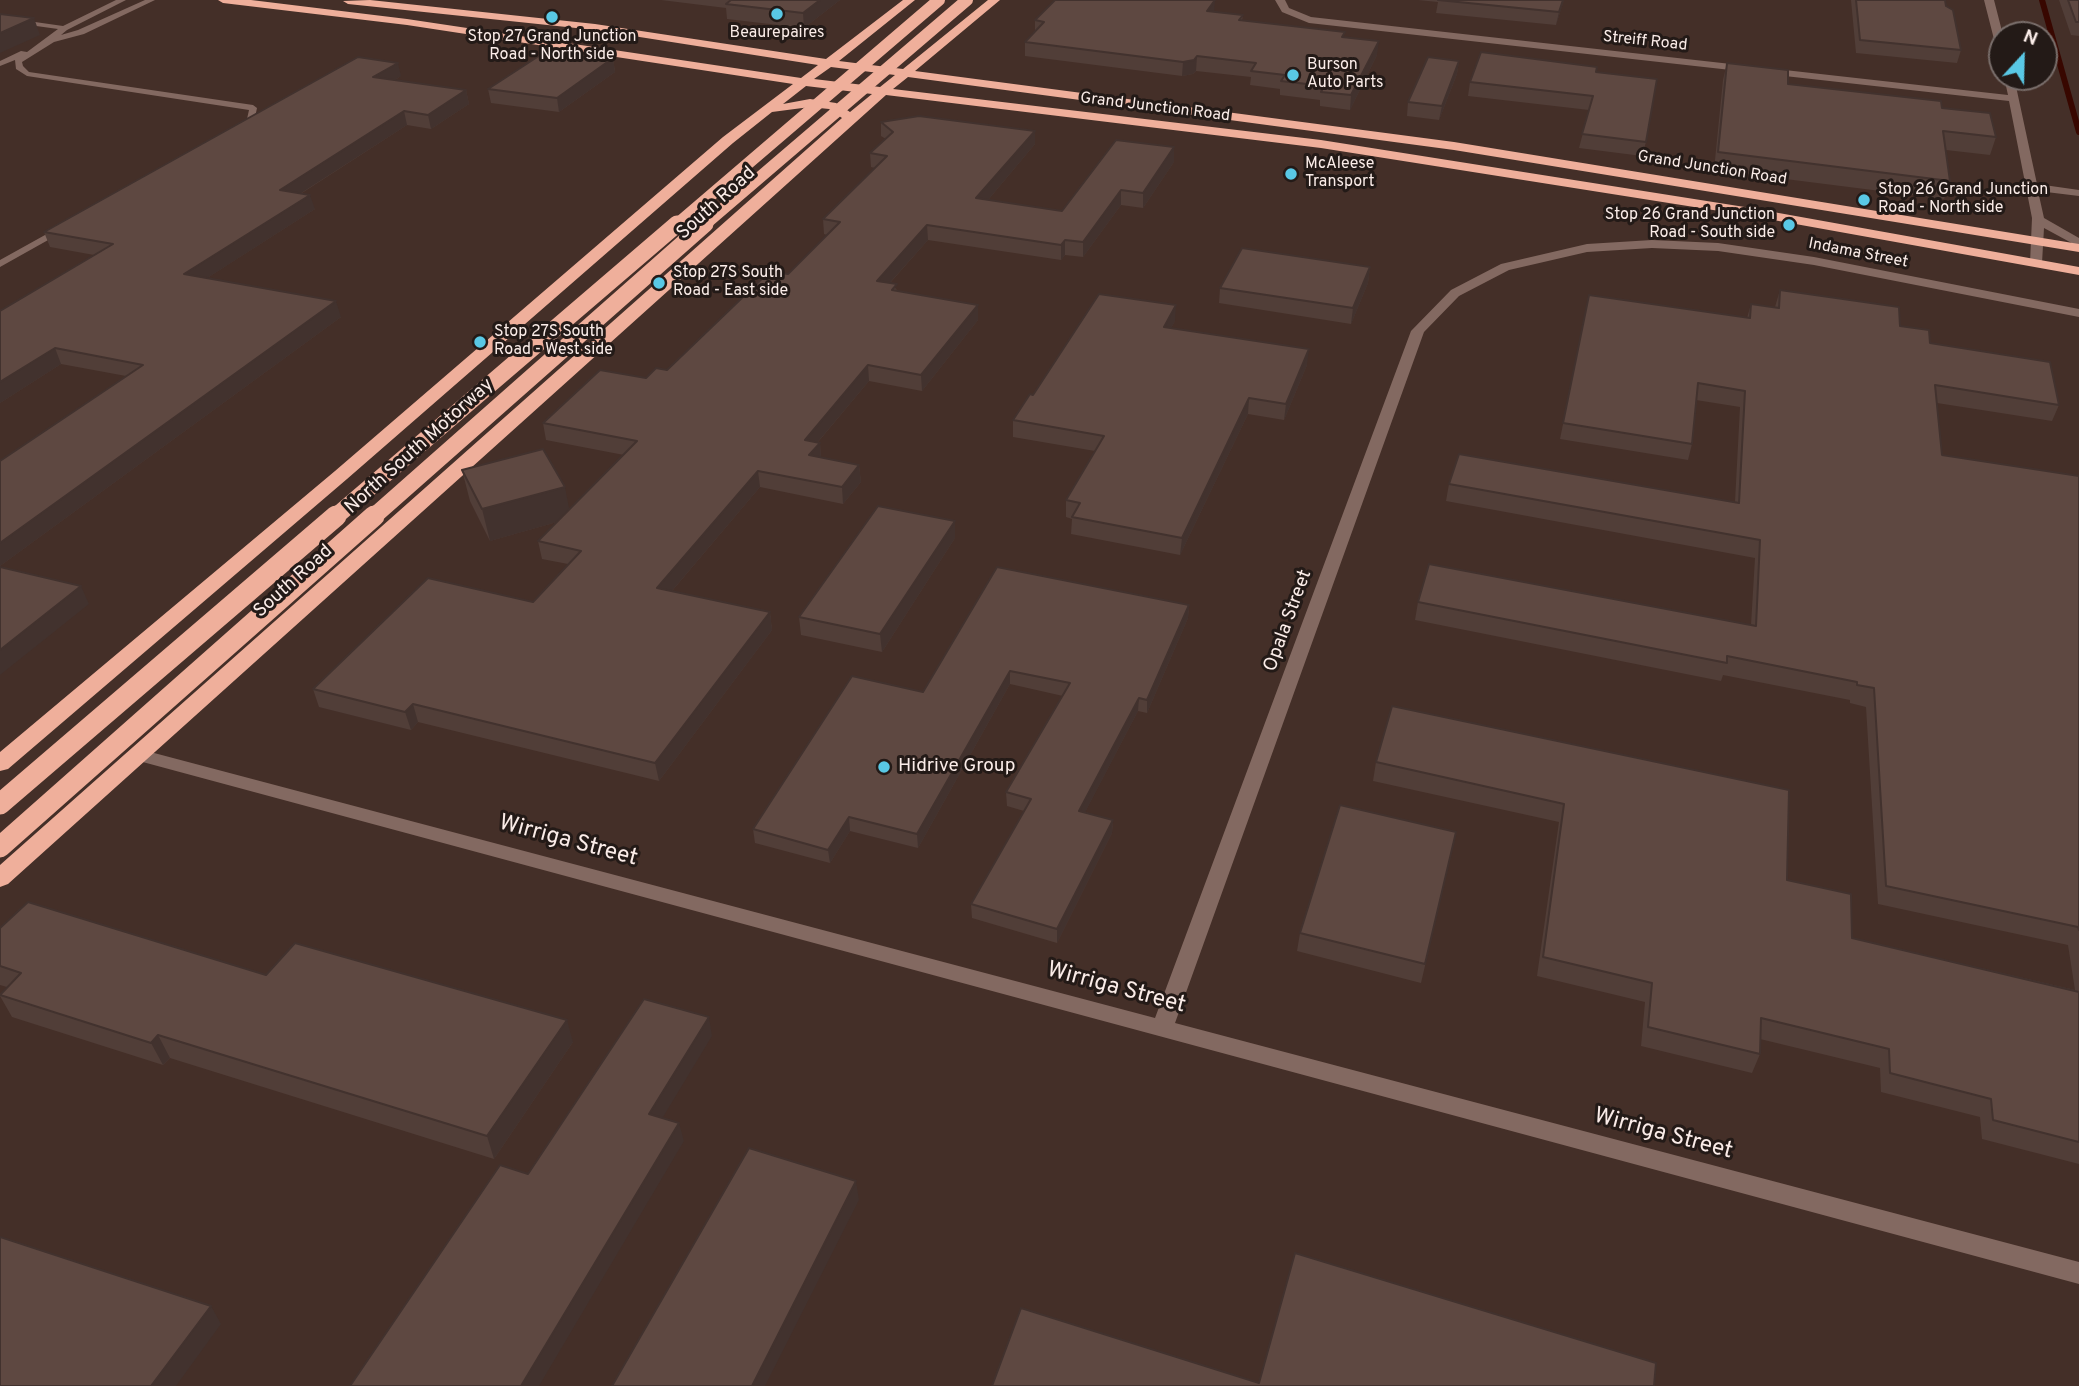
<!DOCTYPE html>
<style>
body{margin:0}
#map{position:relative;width:2079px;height:1386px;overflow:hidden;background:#442f28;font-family:Overpass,sans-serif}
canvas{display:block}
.north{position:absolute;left:1988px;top:21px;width:70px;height:70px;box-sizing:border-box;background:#231a17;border:2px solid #796e6b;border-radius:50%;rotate:22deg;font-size:19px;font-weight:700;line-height:28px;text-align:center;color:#faece8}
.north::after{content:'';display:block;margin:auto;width:24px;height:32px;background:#59c8e5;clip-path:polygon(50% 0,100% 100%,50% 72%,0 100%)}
</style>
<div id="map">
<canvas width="2079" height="1386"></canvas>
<div class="north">N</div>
</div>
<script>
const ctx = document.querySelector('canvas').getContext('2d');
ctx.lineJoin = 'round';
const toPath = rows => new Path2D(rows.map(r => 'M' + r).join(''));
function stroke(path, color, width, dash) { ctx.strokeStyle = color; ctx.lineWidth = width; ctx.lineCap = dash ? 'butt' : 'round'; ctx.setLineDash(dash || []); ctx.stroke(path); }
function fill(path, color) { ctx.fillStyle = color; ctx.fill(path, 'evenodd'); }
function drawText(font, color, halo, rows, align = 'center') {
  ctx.font = font + ' Overpass,sans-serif'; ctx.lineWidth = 6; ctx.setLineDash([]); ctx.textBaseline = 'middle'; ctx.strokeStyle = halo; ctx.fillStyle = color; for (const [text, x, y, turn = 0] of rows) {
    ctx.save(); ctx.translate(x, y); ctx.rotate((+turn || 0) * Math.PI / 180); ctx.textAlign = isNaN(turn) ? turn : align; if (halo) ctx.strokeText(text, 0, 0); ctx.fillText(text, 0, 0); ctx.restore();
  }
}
stroke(toPath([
 [2042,0,2079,132]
]), '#380700', 6);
fill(toPath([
 [116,0,126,0,67,30,61,35,78,30,145,0,155,0,84,34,54,42,22,62,23,66,29,72,253,105,257,108,254,122,239,130,235,127,247,119,249,110,27,76,16,69,15,60,0,66,0,61,21,51,27,52,58,29,0,21,0,17,63,26,116,0],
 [63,225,66,226,66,230,0,267,0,260,63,225]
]), '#836961');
fill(toPath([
 [1275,0,1285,0,1289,8,1311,17,2008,95,2004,77,2014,77,2037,184,2079,190,2079,196,2038,191,2044,218,2079,238,2079,247,2044,228,2042,263,2036,267,2030,263,2032,218,2009,101,1309,23,1282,12,1275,0],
 [1984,0,1994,0,2003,35,2002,54,1997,51,1984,0],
 [1652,240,1718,243,1814,257,2079,309,2079,317,1814,265,1718,251,1652,248,1587,252,1509,270,1459,296,1424,332,1175,1023,2079,1262,2079,1284,139,761,133,759,130,755,133,751,139,749,1155,1018,1411,331,1451,290,1501,264,1587,244,1652,240]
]), '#836961');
fill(toPath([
 [218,0,251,0,407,19,801,78,818,65,595,30,348,4,343,1,370,0,595,24,826,59,903,0,915,0,839,61,903,69,988,0,1000,0,915,71,1454,142,2079,244,2079,252,1454,150,908,77,893,89,1321,140,1751,208,2079,267,2079,275,1751,216,1321,148,886,95,8,884,0,887,0,865,842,118,829,109,810,107,772,112,733,143,347,479,8,769,0,771,0,752,335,471,723,137,793,84,407,25,223,3,218,0],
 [831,67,895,75,880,87,814,79,831,67],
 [806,86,872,94,850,112,836,103,810,99,783,104,806,86]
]), '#efaf9b');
stroke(toPath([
 [675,226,939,0],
 [703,226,967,0]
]), '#efaf9b', 12);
stroke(toPath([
 [334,518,677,224],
 [372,518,705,224]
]), '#efaf9b', 17);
stroke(toPath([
 [0,804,336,516],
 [0,847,374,516]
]), '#efaf9b', 21);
fill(toPath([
 [661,0,840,0,804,28,727,19,726,8],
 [1418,0,1564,0,1556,25,1436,13,1438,2],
 [1851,0,1945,0,1946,6,1961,50,1957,63,1856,53],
 [2059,0,2079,0,2079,36,2071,35],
 [1214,12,1243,15,1242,21,1344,37,1377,55,1350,110,1320,106,1320,100,1280,95,1280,89,1250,85,1251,77,1196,71,1193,74,1182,76,1025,56,1025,42,1035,32,1035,20],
 [613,58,615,72,559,112,491,103,488,89],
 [1459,61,1457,74,1439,120,1407,116,1408,102],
 [1727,63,1788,84,1942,108,1996,137,1990,155,1946,150,1950,181,1944,199,1714,170,1723,80],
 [1596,72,1646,142,1642,156,1579,148,1589,110,1468,96,1470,82],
 [401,76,395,80,466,90,469,104,431,129,407,125,302,193,315,209,207,278,341,317,0,566,0,461,126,376,61,364,0,403,0,311,94,255,50,247,44,232],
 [881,122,1035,144,988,200,1062,211,1174,162,1143,208,1121,205,1083,257,1065,255,1061,260,928,240,890,283,898,291,978,320,922,391,869,381,818,442,820,443,821,458,859,465,861,482,843,504,760,487,672,591,770,612,772,630,659,781,418,722,411,730,319,707,313,689,533,602,568,564,542,559,538,541,557,522,490,541,470,501,462,470,570,510,624,455,546,440,543,423,646,378,667,370,788,274,827,235,824,234,823,219,875,168,871,167,870,153,886,139,881,136],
 [1370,267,1368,283,1351,324,1219,303,1220,288],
 [1780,290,1900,326,1930,343,2059,405,2052,421,1937,403,1942,455,2079,476,2079,1164,1982,1139,1980,1117,1881,1092,1880,1068,1760,1039,1760,1054,1752,1073,1641,1046,1645,1002,1537,976,1559,822,1373,781,1376,762,1392,706,1787,880,1852,938,2075,990,2068,945,1878,904,1866,707,1850,703,1850,700,1723,675,1721,681,1415,620,1418,602,1751,625,1755,558,1446,501,1449,484,1735,502,1740,407,1696,400,1692,444,1688,460,1560,439,1589,295,1747,318,1751,304,1775,307],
 [1175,321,1171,328,1307,365,1284,420,1248,414,1180,555,1071,534,1072,519,1066,517,1066,500,1095,451,1013,437,1013,420,1033,395],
 [955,538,882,652,801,635,799,617],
 [1189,605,1188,618,1147,713,1138,711,1085,812,1113,820,1112,833,1057,943,972,918,971,904,1024,811,1007,806,1006,792,1063,696,1010,684,918,848,850,831,830,863,755,843,753,829,923,692],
 [1456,832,1421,983,1297,951,1300,933],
 [0,928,266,975,573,1042,494,1159,170,1058,163,1065,12,1017,0,996,0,994,7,987,0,985]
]), '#513e38');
fill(toPath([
 [820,0,840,0,804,28,803,13],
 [1215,0,1214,14,1207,11],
 [1563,0,1564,0,1556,25,1559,12],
 [34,18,40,35,0,53,0,33],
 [1379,41,1377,55,1350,110,1351,95],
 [1197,56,1196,71,1193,74,1182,76,1183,62],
 [613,58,615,72,559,112,557,98],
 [1459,61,1457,74,1439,120,1442,106],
 [398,63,401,76,377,91,373,77],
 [466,90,469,104,431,129,428,115],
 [404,111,407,125,284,204,280,190],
 [1035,131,1035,144,977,213,976,198],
 [1174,147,1174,162,1143,208,1143,193],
 [1121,190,1121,205,1083,257,1083,242],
 [310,195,315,209,190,289,184,274],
 [927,225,928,240,878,296,877,281],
 [1065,240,1065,255,1061,260,1061,245],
 [1370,267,1368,283,1351,324,1353,308],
 [336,301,341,317,0,566,0,543],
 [978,305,978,320,922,391,921,375],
 [1176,305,1175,321,1163,343,1164,327],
 [55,348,61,364,0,403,0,382],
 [1309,349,1307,365,1284,420,1286,404],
 [868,365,869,381,806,456,805,440],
 [1249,398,1248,414,1180,555,1182,538],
 [820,443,821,459,809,455],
 [859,465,861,482,843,504,842,487],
 [758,471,760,487,660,605,657,588],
 [565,487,571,518,490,541,482,509],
 [955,521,955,538,882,652,880,634],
 [81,586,89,604,0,675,0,650],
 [1189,605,1188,618,1147,713,1147,700],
 [770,612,772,630,659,781,655,763],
 [1010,671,1010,684,918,848,917,834],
 [1139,698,1138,711,1079,824,1079,811],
 [413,704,418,722,411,730,405,712],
 [849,817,850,831,830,863,828,850],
 [1113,820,1112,833,1057,943,1057,929],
 [709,1017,712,1036,654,1132,649,1114],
 [567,1020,573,1042,494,1159,487,1136],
 [158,1035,170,1058,163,1065,151,1043],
 [679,1123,684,1141,539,1386,521,1386],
 [856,1181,859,1200,765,1386,752,1386],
 [211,1306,221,1324,176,1386,151,1386]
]), '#42322e');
const building = toPath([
 [731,0,820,0,803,13,726,4,731,0],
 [1055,0,1215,0,1207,11,1243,15,1239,20,1345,32,1342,37,1379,41,1351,95,1321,92,1324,86,1281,81,1285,75,1251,71,1256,63,1197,56,1194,60,1183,62,1025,42,1044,22,1035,20,1055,0],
 [1438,0,1563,0,1559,12,1438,0],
 [1856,0,1945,0,1946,6,1953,10,1961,50,1860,40,1856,0],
 [2068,0,2079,0,2079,22,2076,22,2068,0],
 [0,14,34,18,0,33,0,14],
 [548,50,613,58,557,98,488,89,548,50],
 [1481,52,1597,67,1596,72,1657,79,1646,142,1582,134,1593,96,1470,82,1481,52],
 [358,57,398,63,373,77,466,90,428,115,404,111,280,190,310,195,184,274,336,301,0,543,0,461,143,365,55,348,0,382,0,311,113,244,44,232,358,57],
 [1428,57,1459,61,1442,106,1408,102,1428,57],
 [1727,63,1788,70,1788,84,1941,101,1942,108,1990,113,1996,137,1943,131,1950,181,1718,152,1727,63],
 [919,116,1035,131,976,198,1062,211,1116,140,1174,147,1143,193,1121,190,1083,242,1065,240,1061,245,927,225,877,281,897,284,892,290,978,305,921,375,868,365,805,440,820,443,809,455,859,465,842,487,758,471,657,588,770,612,655,763,413,704,405,712,313,689,428,578,533,602,581,551,538,541,637,441,543,423,600,370,646,378,656,368,667,370,770,271,788,274,840,222,823,219,887,156,870,153,893,132,881,122,919,116],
 [1242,248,1370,267,1353,308,1220,288,1242,248],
 [1780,290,1899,307,1900,326,1929,330,1930,343,2050,362,2059,405,1935,385,1942,455,2079,476,2079,930,2078,927,1886,886,1874,688,1857,685,1857,682,1727,656,1727,663,1418,602,1429,564,1756,626,1760,540,1449,484,1459,454,1739,503,1745,391,1698,383,1692,444,1563,423,1589,295,1750,318,1751,304,1779,308,1780,290],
 [1099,294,1176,305,1164,327,1309,349,1286,404,1249,398,1182,538,1072,517,1080,503,1066,500,1104,436,1013,420,1030,394,1033,395,1099,294],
 [543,449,565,487,482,509,462,470,543,449],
 [878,506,955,521,880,634,799,617,878,506],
 [0,567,81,586,0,650,0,567],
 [997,567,1189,605,1147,700,1139,698,1079,811,1113,820,1057,929,971,904,1031,799,1006,792,1070,683,1010,671,917,834,849,817,828,850,753,829,852,676,923,692,997,567],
 [1392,706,1789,790,1787,880,1851,894,1852,938,2079,992,2079,1142,1993,1120,1991,1099,1890,1073,1889,1049,1761,1018,1760,1054,1648,1027,1652,983,1543,957,1564,804,1376,762,1392,706],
 [1340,805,1456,832,1425,964,1300,933,1340,805],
 [28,902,266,975,295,943,567,1020,487,1136,158,1035,151,1043,0,995,21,973,0,966,0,928,28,902],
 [644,999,709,1017,649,1114,679,1123,521,1386,350,1386,500,1165,528,1174,644,999],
 [749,1148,856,1181,752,1386,612,1386,749,1148],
 [0,1237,211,1306,151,1386,0,1386,0,1237],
 [1295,1253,1656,1363,1654,1386,992,1386,1021,1308,1259,1383,1295,1253]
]);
fill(building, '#5e4841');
stroke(building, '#42322e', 2);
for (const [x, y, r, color] of [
 [777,14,7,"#59c8e5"],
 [552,17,7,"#59c8e5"],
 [1293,75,7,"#59c8e5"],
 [1291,174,7,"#59c8e5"],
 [1864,200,7,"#59c8e5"],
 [1789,225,7,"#59c8e5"],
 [659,283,7,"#59c8e5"],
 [480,342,7,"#59c8e5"],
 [884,767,7,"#59c8e5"]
]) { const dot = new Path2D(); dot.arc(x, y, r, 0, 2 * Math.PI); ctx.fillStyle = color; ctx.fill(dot); stroke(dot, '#231a17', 2.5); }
drawText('16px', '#faece8', '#231a17', [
 ["Beaurepaires",777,34,"center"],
 ["Stop 27 Grand Junction",552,38,"center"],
 ["Road - North side",552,56,"center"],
 ["Burson",1307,66],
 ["Auto Parts",1307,84],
 ["McAleese",1305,165],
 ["Transport",1305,183],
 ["Stop 26 Grand Junction",1878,191],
 ["Road - North side",1878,209],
 ["Stop 26 Grand Junction",1775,216,"right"],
 ["Road - South side",1775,234,"right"],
 ["Stop 27S South",673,274],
 ["Road - East side",673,292],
 ["Stop 27S South",494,333],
 ["Road - West side",494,351]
], 'left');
drawText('16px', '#faece8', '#231a17', [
 ["Streiff Road",1645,42,6],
 ["Grand Junction Road",1155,108,7],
 ["Grand Junction Road",1712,169,9],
 ["Indama Street",1858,254,11]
]);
drawText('19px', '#faece8', '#231a17', [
 ["South Road",717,204,-42],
 ["North South Motorway",420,447,-42],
 ["South Road",294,582,-42],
 ["Opala Street",1289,621,-70]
]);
drawText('19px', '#faece8', '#231a17', [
 ["Hidrive Group",898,767]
], 'left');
drawText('23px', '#faece8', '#231a17', [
 ["Wirriga Street",568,842,15],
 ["Wirriga Street",1116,989,15],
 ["Wirriga Street",1663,1135,15]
]);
</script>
